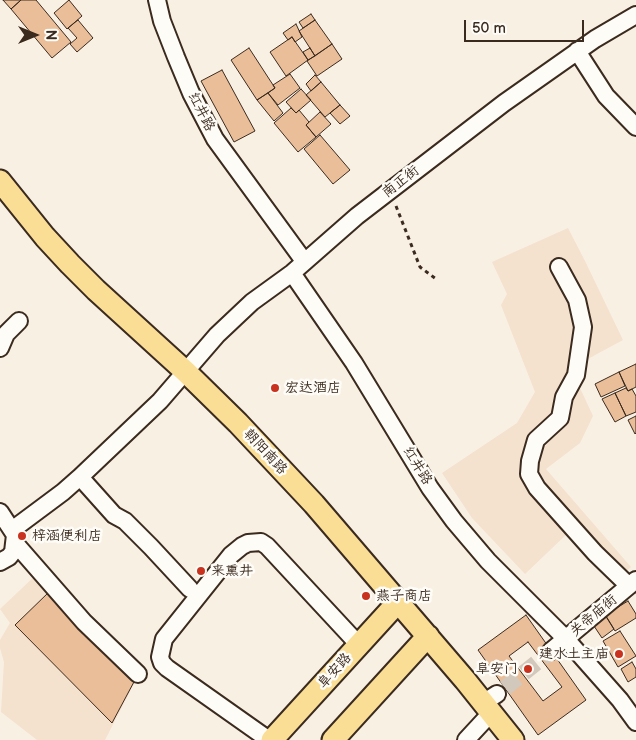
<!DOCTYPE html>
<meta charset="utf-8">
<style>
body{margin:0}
#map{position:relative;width:636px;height:740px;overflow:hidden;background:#f9f0e4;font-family:"Balsamiq Sans",sans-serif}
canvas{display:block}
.north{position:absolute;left:10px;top:10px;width:50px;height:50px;-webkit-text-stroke:4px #fdfcf7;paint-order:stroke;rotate:90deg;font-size:14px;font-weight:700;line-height:20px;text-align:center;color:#3b2a1e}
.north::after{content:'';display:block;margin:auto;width:18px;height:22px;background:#3b2a1e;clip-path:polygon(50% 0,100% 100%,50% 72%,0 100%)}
.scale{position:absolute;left:464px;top:20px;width:120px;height:22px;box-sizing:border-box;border:2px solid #3b2a1e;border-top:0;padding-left:6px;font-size:15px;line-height:18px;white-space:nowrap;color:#3b2a1e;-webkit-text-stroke:4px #fdfcf7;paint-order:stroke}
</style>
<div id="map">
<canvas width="636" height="740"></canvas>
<div class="north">N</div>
<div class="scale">50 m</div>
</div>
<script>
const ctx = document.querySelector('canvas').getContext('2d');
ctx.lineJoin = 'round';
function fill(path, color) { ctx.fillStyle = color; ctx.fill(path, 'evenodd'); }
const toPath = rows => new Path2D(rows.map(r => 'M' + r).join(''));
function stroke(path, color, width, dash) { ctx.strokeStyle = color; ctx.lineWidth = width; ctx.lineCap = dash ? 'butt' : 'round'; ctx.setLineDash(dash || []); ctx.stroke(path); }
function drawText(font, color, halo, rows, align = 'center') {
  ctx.font = font + ' "Balsamiq Sans","LXGW WenKai TC",sans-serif'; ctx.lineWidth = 5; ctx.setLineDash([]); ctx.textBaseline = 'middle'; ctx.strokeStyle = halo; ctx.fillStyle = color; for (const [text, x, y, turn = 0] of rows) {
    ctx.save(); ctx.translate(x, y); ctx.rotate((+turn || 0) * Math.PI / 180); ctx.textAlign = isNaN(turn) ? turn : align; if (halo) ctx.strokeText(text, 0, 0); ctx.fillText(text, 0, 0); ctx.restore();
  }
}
fill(toPath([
 [568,228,585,261,623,340,584,361,580,388,593,416,580,443,546,469,631,567,617,580,569,532,525,574,472,518,442,473,517,423,535,392,501,305,507,294,492,262],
 [37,574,137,678,105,740,37,740,1,712,4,662,0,648,0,640,10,623,0,609]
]), '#f4e1ce');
const building = toPath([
 [3,0,21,0,11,9,3,0],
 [21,0,36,0,71,42,52,58,11,9,21,0],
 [69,0,82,16,67,29,54,13,69,0],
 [311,14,315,20,303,28,299,22,311,14],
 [78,20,93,38,77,52,70,44,77,38,68,28,78,20],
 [315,20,332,44,315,56,299,31,315,20],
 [296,24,302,37,295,42,292,37,288,40,283,33,296,24],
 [292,37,308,60,286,76,270,52,292,37],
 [332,44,342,59,317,76,307,61,332,44],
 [249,48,275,88,257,100,231,60,249,48],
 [310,48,315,56,308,60,303,52,310,48],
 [222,70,255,131,234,142,201,81,222,70],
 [290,74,300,88,278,105,268,93,275,88,273,85,290,74],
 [315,75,321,82,311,91,306,84,315,75],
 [321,82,340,105,325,117,306,95,321,82],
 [301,89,311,100,296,113,286,102,301,89],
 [268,93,283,113,274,121,257,100,268,93],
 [340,105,350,116,340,124,330,113,340,105],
 [291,108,296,113,299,110,309,122,306,125,316,137,298,152,274,123,291,108],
 [320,112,331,124,316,137,306,125,320,112],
 [320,135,350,170,333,184,304,149,320,135],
 [636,364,636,387,628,391,619,372,636,364],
 [619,372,625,386,601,397,595,384,619,372],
 [626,388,628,391,632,389,636,396,636,412,626,416,615,393,626,388],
 [615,393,626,416,615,422,602,399,615,393],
 [636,416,636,433,635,434,628,420,636,416],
 [49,592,135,680,112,723,15,625,49,592],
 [628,601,636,614,636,618,615,631,605,615,628,601],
 [526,615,586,700,538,735,478,650,526,615],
 [606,616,614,629,602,638,594,626,606,616],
 [620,631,636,656,618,667,603,641,620,631],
 [528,642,562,687,543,701,509,656,528,642],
 [632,662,636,669,636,677,628,682,621,669,632,662]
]);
fill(building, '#e9be99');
stroke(building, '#3b2a1e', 1);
stroke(toPath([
 [505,688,551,651]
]), '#d3c8bc', 16, [16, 8]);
const minor = toPath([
 [157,0,162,21,176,57,191,93,215,139,304,261],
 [577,51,606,96,636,127],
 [559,267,577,300,583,327,576,375,564,397,560,418,536,440,530,461,529,474,537,488,595,553,629,586],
 [292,273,354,363,430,488,454,521,488,561,566,639,620,700,636,722],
 [0,348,6,334,19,321],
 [80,477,114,515,125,521,151,547,190,589],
 [0,512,15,535,13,552,9,557,0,562],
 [12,530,63,492,80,477,160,401,217,335,252,302,292,273,357,216,504,103,595,39,636,15],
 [15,543,84,622,138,674],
 [551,651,636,580],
 [483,703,497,694],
 [269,740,167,668,162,663,160,657,164,639,231,555,242,546,248,543,261,542,267,546,359,645],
 [466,740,491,713]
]);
const major = toPath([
 [0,181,45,237,70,264,96,290,186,372,238,423,314,504,465,680,513,740],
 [272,740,398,602],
 [333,740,428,636]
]);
stroke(minor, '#3b2a1e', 20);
stroke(major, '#3b2a1e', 25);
stroke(toPath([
 [396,206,420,267,436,279]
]), '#3b2a1e', 3, [4, 4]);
stroke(minor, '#fdfcf7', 16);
stroke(major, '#fbde96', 21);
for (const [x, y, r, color] of [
 [275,388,5,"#c8321e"],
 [22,536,5,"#c8321e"],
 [201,571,5,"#c8321e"],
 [366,596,5,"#c8321e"],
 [619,654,5,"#c8321e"],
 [528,669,5,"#c8321e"]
]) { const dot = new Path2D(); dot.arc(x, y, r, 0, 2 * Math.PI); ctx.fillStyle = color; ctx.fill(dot); stroke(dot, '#fdfcf7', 2); }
drawText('14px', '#3b2a1e', '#fdfcf7', [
 ["红井路",201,112,63],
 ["南正街",401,182,-38],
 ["朝阳南路",265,452,47],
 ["红井路",417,466,58],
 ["关帝庙街",594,616,-40],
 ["阜安路",335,671,-48]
]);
drawText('14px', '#3b2a1e', '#fdfcf7', [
 ["宏达酒店",285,388],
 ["梓涵便利店",32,536],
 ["来熏井",211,571],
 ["燕子商店",376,596],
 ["建水土主庙",609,654,"right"],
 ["阜安门",518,669,"right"]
], 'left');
</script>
